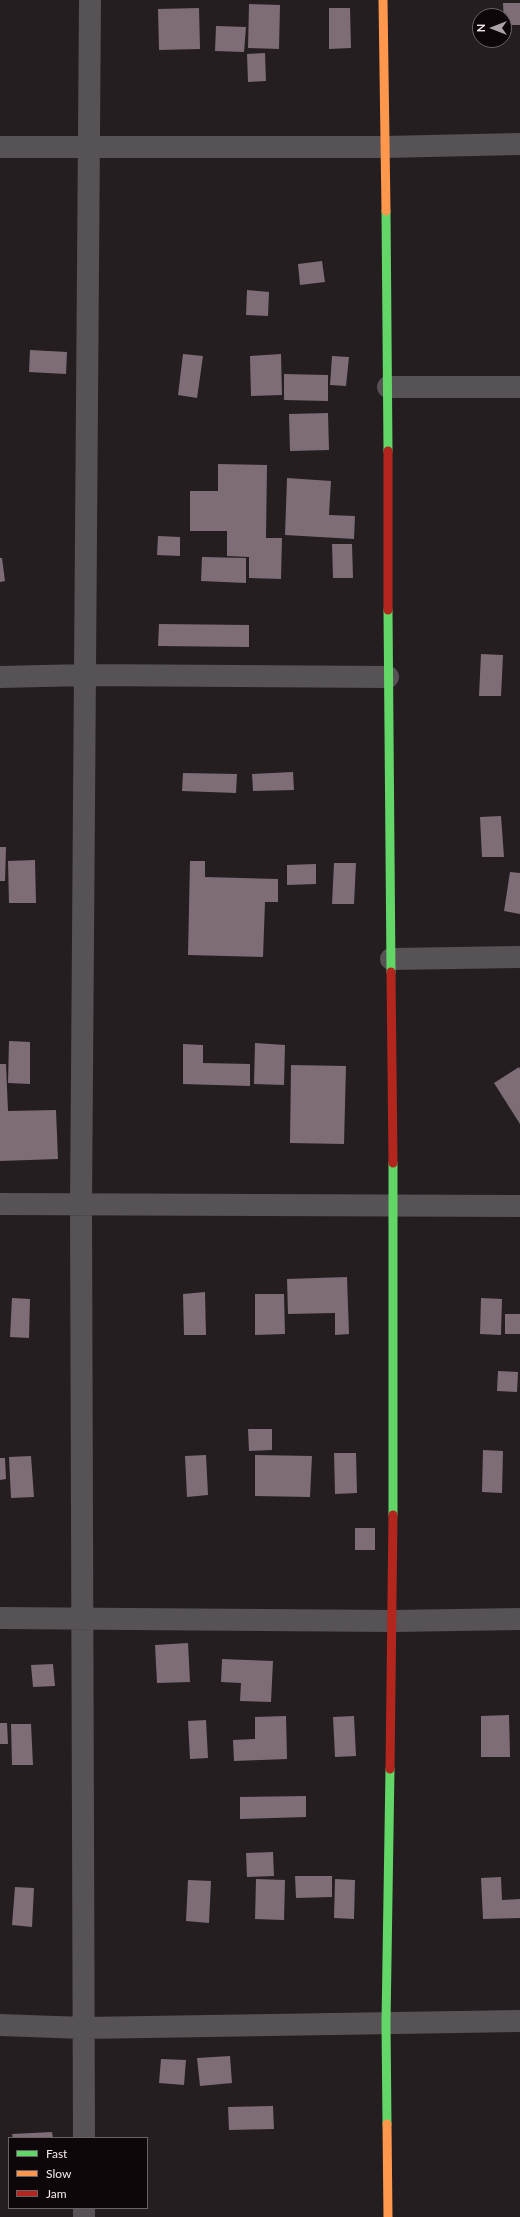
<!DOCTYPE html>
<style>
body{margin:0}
#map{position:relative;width:520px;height:2217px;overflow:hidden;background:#241e21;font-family:Lato,sans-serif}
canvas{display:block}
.legend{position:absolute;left:8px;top:2137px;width:140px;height:72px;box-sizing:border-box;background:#0d070a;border:1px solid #696266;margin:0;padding:5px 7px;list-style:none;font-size:12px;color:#f4eaef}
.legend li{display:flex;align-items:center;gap:8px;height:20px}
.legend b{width:20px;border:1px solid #696266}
.north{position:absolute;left:472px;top:8px;width:40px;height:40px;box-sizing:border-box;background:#0d070a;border:1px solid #696266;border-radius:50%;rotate:270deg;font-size:11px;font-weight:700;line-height:16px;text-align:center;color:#f4eaef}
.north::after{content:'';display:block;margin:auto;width:14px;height:18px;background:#aba3a7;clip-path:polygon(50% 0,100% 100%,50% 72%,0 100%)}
</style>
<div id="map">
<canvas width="520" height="2217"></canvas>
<ul class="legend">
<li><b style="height:5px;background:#63d668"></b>Fast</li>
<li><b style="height:5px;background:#ff974d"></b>Slow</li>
<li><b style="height:5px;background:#b3261e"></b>Jam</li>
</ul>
<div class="north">N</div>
</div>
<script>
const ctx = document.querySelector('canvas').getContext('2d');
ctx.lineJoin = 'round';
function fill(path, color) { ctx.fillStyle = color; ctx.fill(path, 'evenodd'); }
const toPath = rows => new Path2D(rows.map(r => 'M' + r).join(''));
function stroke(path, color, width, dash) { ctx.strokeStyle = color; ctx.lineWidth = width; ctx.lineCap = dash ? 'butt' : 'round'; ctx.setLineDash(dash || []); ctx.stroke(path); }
fill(toPath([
 [503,3,520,3,520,25,504,25],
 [249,4,280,5,279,49,248,48],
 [199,8,200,49,159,50,158,9],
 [329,8,350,8,351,48,329,49],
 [216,26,246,27,244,52,215,51],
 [265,53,266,81,248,82,247,54],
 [322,261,325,282,300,285,298,264],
 [247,290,269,292,268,316,246,315],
 [30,350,67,352,66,374,29,372],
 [183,354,203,356,197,398,178,395],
 [281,354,282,395,251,396,250,356],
 [332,356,349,357,346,386,330,385],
 [284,374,328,375,328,401,284,400],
 [328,413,329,450,290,451,289,414],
 [218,464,267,465,266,538,282,538,281,579,249,578,249,557,227,556,227,531,190,531,190,491,218,491],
 [287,478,331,481,329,515,355,516,354,539,285,535],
 [158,536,180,537,180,556,157,555],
 [332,544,352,544,353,578,333,578],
 [202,557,246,558,246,583,201,581],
 [0,558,2,558,5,581,0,582],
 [159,624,249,625,249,647,158,646],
 [481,654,503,655,501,696,479,696],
 [293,772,294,790,253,791,252,774],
 [183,773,237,774,236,793,182,791],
 [501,816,504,857,482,857,480,817],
 [0,847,6,847,5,881,0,881],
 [35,860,36,903,9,903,8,861],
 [190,861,205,861,205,877,278,879,278,902,265,902,263,957,188,955],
 [334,863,356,863,354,904,332,904],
 [316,864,316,884,287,885,287,865],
 [510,872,520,873,520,914,504,911],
 [9,1041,30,1042,30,1084,8,1083],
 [255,1043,285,1045,284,1085,254,1084],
 [183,1044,203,1045,203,1063,250,1064,250,1086,183,1084],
 [0,1064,6,1064,8,1111,56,1110,58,1159,0,1161],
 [291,1065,346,1066,344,1144,290,1143],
 [519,1067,520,1069,520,1124,494,1083],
 [347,1277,349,1334,335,1335,335,1313,288,1314,287,1279],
 [205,1292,206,1335,184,1335,183,1294],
 [255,1294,284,1294,285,1334,255,1335],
 [12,1298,30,1299,29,1338,10,1337],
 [481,1298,502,1299,501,1335,480,1334],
 [505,1314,520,1314,520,1334,505,1334],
 [498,1371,518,1372,517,1392,497,1391],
 [248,1429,272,1429,272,1450,249,1451],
 [483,1450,503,1451,502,1493,482,1492],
 [334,1453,356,1453,357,1493,335,1494],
 [206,1455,208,1495,187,1497,185,1456],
 [255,1455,312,1456,310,1497,255,1496],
 [31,1456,34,1497,11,1498,9,1457],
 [0,1458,5,1458,6,1479,0,1480],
 [355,1528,375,1528,375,1550,355,1550],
 [188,1643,190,1682,157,1683,155,1645],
 [222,1659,273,1661,271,1702,240,1701,241,1683,221,1682],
 [53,1664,55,1686,33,1687,31,1665],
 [509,1715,510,1757,481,1757,481,1716],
 [286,1716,287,1759,234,1761,233,1740,255,1739,255,1717],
 [354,1716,356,1756,335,1757,333,1717],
 [206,1720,208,1758,190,1759,188,1721],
 [0,1723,7,1723,8,1744,0,1744],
 [11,1724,31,1724,33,1765,12,1765],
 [306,1796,306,1817,240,1819,240,1797],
 [273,1852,274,1876,247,1877,246,1853],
 [295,1876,332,1876,332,1897,296,1898],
 [501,1877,502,1900,520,1899,520,1918,483,1919,481,1878],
 [256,1879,285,1880,284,1920,255,1919],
 [335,1879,355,1880,354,1919,334,1918],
 [188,1880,211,1881,209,1923,186,1921],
 [15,1887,34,1888,32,1927,12,1925],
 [230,2056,232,2083,200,2086,197,2058],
 [161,2059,186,2060,184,2085,159,2083],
 [273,2106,274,2129,229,2130,228,2107],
 [52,2132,53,2138,13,2138,12,2134]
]), '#7e6d77');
stroke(toPath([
 [0,147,384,147,520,144],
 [388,387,520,387],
 [0,677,85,675,388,677],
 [391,959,520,957],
 [0,1204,520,1206],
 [0,1618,393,1621,520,1619],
 [0,2025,84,2028,520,2021],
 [84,2138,81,1205,90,0],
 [84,2208,84,2217]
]), '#575255', 22);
stroke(toPath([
 [386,211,388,451],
 [388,610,391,972],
 [393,1163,393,1515],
 [387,2124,386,2023,390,1769]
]), '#63d668', 9);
stroke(toPath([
 [383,0,386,211],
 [387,2124,388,2217]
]), '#ff974d', 9);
stroke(toPath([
 [388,451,388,610],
 [391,972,393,1163],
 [390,1769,393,1515]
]), '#b3261e', 9);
</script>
